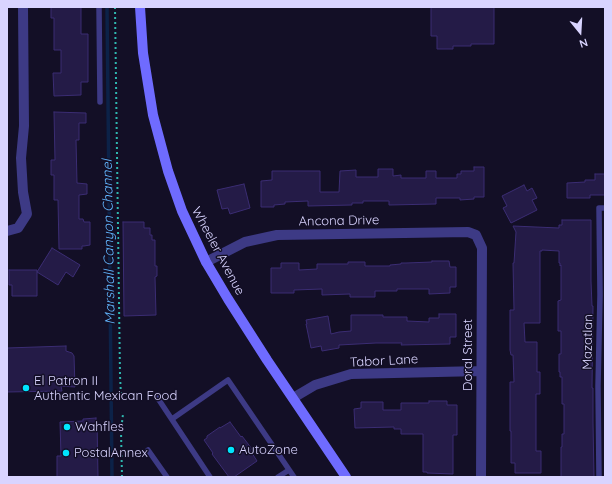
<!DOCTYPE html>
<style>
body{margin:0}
#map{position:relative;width:612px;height:484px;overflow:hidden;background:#130f26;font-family:Quicksand,sans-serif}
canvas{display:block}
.frame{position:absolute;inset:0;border:8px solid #d9d4ff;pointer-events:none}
.north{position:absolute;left:560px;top:12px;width:40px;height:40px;-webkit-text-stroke:3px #130f26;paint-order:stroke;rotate:162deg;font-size:11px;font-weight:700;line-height:16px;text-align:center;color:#d9d4ff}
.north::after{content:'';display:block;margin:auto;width:14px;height:18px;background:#d9d4ff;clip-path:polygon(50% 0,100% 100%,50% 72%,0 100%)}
</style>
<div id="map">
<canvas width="612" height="484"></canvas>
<div class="frame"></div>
<div class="north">N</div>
</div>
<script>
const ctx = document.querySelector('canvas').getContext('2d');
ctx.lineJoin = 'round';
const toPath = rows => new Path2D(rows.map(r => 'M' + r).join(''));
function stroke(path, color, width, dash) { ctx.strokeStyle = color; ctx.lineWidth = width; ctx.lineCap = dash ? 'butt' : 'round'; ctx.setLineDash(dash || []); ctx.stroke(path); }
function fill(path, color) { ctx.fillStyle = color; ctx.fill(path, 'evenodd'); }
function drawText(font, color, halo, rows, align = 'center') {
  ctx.font = font + ' Quicksand,sans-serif'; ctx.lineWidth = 3; ctx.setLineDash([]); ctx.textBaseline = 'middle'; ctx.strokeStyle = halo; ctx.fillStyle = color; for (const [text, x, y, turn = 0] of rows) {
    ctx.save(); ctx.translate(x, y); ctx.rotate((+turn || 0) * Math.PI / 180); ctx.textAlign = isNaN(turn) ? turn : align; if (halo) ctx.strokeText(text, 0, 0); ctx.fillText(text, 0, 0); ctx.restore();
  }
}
stroke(toPath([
 [107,7,112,477]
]), '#0c2248', 3.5);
const building = toPath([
 [51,7,81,7,81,34,88,34,88,82,81,82,81,95,54,96,53,73,61,73,61,50,54,50,54,18,51,18,51,7],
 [431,7,494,7,494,44,471,44,471,46,453,46,453,49,437,49,437,36,431,36,431,7],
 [54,112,86,113,86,123,79,123,79,140,76,140,77,183,87,184,87,194,79,195,79,219,83,219,84,222,90,222,90,245,84,246,82,246,82,249,59,249,58,200,54,200,54,175,51,175,51,160,55,160,54,112],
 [474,167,484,167,484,197,474,197,474,199,460,200,460,198,436,198,436,204,389,205,389,201,363,201,363,203,352,203,352,205,308,206,308,201,285,202,285,204,274,205,274,207,261,207,261,181,272,180,272,171,320,171,320,192,339,192,340,171,356,170,356,177,378,177,378,169,393,169,393,176,401,175,401,178,426,178,426,171,436,171,436,178,457,178,457,174,461,174,461,171,474,171,474,167],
 [595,174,605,174,605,195,590,195,590,198,567,198,567,183,585,182,585,180,595,180,595,174],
 [244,184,250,208,230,214,228,208,222,209,217,190,244,184],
 [524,185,527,191,532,188,537,198,532,200,537,210,511,223,503,208,507,206,502,196,524,185],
 [562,220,591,220,591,281,592,306,593,306,592,388,593,388,593,422,594,477,561,477,561,447,562,447,562,434,564,434,564,404,562,404,562,377,560,377,560,372,559,372,559,354,561,354,561,331,558,331,558,301,561,300,561,265,560,266,560,263,559,263,559,251,542,250,542,251,540,251,540,323,524,323,525,342,537,342,537,372,540,372,540,394,536,394,536,451,541,451,541,473,515,473,515,463,511,463,511,431,510,431,510,382,514,382,513,355,511,355,510,350,510,310,514,310,513,263,514,263,516,232,513,226,559,228,559,225,562,225,562,220],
 [123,222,144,222,144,228,150,228,150,235,152,235,152,240,155,240,155,266,157,266,157,276,155,277,156,315,124,316,123,222],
 [52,248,80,265,73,277,66,272,58,285,37,272,52,248],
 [432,261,449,261,450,267,456,267,456,287,450,287,450,293,429,294,429,289,397,289,397,291,375,291,375,297,350,297,350,294,322,295,322,289,294,290,294,293,271,293,271,268,281,268,281,263,299,263,299,270,317,269,317,264,348,264,348,262,365,262,365,266,390,266,390,265,401,264,401,263,406,263,432,262,432,261],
 [9,270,37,270,37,296,12,296,12,285,9,285,9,270],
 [439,314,456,314,456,337,450,337,450,344,401,345,402,343,376,343,339,345,339,348,322,351,321,346,311,348,306,324,307,324,306,320,328,316,331,334,339,332,351,331,351,315,383,315,383,317,407,317,407,321,429,322,429,318,439,318,439,314],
 [66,346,66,351,72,353,74,356,75,387,61,386,62,391,7,392,7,348,66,346],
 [429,401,447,401,447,405,457,405,457,435,453,435,453,474,427,473,427,472,423,472,423,434,401,434,401,429,394,429,394,427,355,428,354,409,361,408,361,402,383,402,383,410,401,410,401,403,429,403,429,401],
 [96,418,96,420,97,420,98,477,57,477,57,456,61,456,60,422,83,421,83,419,96,418],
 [230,422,241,437,242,436,252,449,250,450,257,461,234,477,229,477,212,454,213,453,204,440,207,438,207,436,220,427,220,428,230,422]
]);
fill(building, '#241b47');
stroke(building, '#3b2d73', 1);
stroke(toPath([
 [115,7,120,375,121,396],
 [122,477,121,431,123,414]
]), '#2fb8b0', 2, [2, 3]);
stroke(toPath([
 [99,7,100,102],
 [157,397,210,477],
 [172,419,228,380,294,477],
 [148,450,167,477],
 [278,477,289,470],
 [599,477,598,386,600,295,599,208,605,208]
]), '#3d3a85', 5.5);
stroke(toPath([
 [7,231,18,228,27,214,23,192,21,158,24,126,23,7],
 [206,262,245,242,277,235,468,232,476,235,482,248,481,477],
 [293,398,315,385,351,374,481,371]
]), '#3d3a85', 10);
stroke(toPath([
 [140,7,143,53,153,115,168,171,182,211,206,262,228,299,267,360,346,477]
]), '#6f6bff', 10);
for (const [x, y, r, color] of [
 [26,388,4,"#00e5ff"],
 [67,427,4,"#00e5ff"],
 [231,450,4,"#00e5ff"],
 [66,453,4,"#00e5ff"]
]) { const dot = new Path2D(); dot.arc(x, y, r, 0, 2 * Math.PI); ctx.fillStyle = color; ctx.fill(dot); stroke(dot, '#130f26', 1.5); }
drawText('13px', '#d9d4ff', '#130f26', [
 ["Ancona Drive",339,221,-1],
 ["Wheeler Avenue",218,251,62],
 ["Mazatlan",588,342,-89],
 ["Doral Street",468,355,-90],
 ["Tabor Lane",384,361,-3]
]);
drawText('13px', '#d9d4ff', '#130f26', [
 ["El Patron II",34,381],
 ["Authentic Mexican Food",34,396],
 ["Wahfles",75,427],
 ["AutoZone",239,450],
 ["PostalAnnex",74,453]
], 'left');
drawText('italic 14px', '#62b6ff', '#130f26', [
 ["Marshall Canyon Channel",109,242,-91]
]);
</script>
